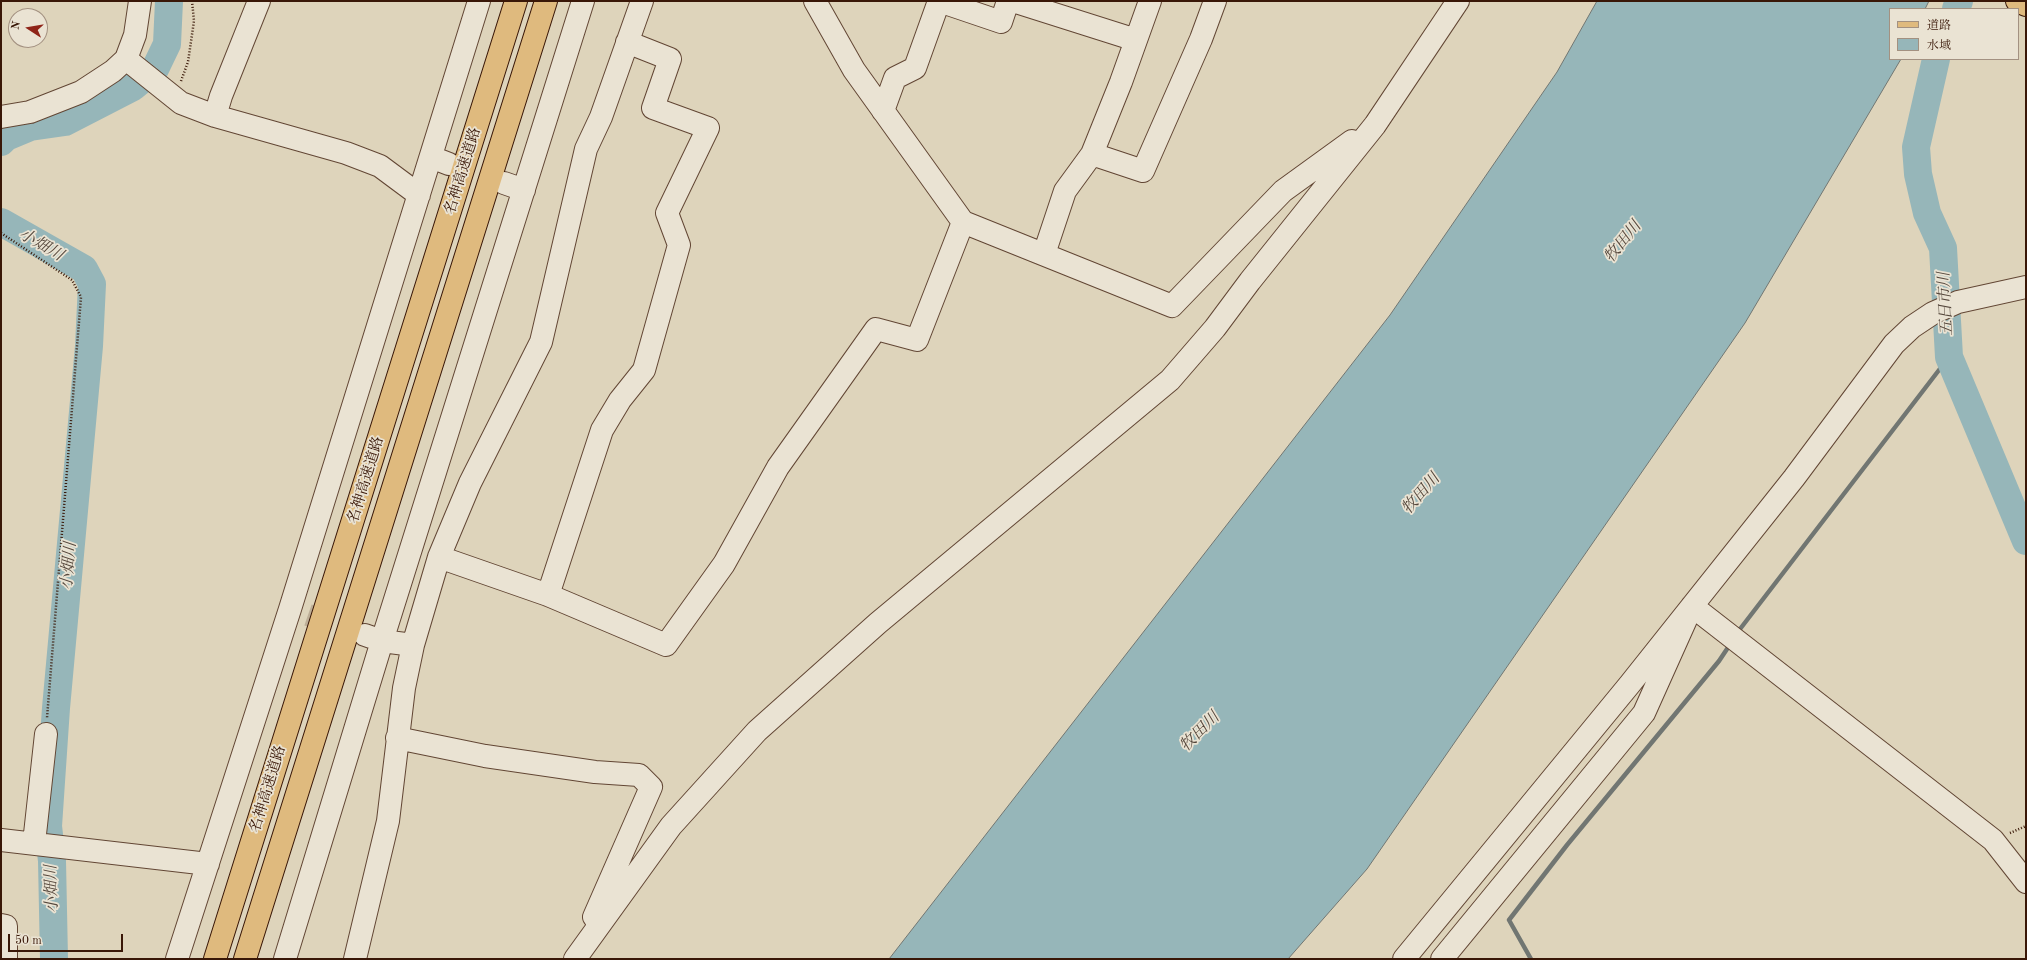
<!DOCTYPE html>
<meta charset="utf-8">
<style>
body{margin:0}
#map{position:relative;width:2027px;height:960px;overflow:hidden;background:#ded4bb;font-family:"Old Standard TT","Noto Serif JP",serif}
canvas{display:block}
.frame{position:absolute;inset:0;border:2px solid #391707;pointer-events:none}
.legend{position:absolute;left:1889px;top:8px;width:130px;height:52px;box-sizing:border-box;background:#eae3d3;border:1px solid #a39181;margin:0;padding:5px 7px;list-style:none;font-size:12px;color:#391707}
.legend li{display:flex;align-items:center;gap:8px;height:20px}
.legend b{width:20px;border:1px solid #a39181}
.north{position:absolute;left:8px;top:8px;width:40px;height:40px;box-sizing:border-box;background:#eae3d3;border:1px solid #a39181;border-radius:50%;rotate:282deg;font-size:11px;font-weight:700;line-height:16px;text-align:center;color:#391707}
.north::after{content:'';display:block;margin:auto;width:14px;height:18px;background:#8f2418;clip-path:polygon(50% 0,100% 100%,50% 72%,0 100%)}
.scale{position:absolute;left:8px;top:934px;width:115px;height:18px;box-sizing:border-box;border:2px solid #391707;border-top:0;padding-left:5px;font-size:12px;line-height:14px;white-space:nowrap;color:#391707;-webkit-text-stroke:3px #eae3d3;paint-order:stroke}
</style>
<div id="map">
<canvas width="2027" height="960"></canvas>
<div class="frame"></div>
<ul class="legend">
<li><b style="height:5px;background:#dfba7e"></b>道路</li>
<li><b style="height:11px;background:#96b6b9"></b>水域</li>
</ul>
<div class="north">N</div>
<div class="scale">50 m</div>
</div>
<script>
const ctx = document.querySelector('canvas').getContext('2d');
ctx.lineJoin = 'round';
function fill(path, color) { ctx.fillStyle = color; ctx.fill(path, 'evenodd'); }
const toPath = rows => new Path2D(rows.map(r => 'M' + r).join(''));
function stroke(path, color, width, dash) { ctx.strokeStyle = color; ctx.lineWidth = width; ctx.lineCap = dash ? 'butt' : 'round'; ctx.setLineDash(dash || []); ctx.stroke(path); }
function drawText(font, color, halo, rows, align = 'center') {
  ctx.font = font + ' "Old Standard TT","Noto Serif JP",serif'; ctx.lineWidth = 3.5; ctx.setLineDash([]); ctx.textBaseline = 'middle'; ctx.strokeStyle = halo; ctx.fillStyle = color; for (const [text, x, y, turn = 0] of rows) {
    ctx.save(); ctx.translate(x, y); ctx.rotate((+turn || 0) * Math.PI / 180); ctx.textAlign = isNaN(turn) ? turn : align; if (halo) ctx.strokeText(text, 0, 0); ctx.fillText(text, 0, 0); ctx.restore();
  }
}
const water = toPath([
 [1597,1,1929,1,1925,9,1890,9,1890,59,1901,59,1745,323,1367,869,1288,959,889,959,1390,315,1557,72,1597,1]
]);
fill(water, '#96b6b9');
stroke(water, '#717672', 1);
stroke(toPath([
 [1737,633,1949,357],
 [1531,959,1509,920,1567,845,1719,661,1731,643]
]), '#717672', 4.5);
stroke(toPath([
 [1956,9,1959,1],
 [1936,59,1916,147,1918,174,1927,213,1943,248,1949,357,2026,541],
 [1,142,6,137,30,127,65,122,133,87,155,69,167,44,169,1],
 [1,222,84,269,92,284,89,346,56,708,48,826,52,861,54,959]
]), '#96b6b9', 28);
stroke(toPath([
 [449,164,504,183],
 [308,615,365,635]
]), '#bdae97', 22, [22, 11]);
const minor = toPath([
 [815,1,854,70,963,222,1172,306,1283,191,1352,141],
 [1013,1,1136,40],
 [126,59,181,103,215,116,346,153,380,166,419,195],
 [883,111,895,78,915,68,939,1,1001,22,1008,1],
 [215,116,221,96,259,1],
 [1,117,30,112,81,92,113,71,126,59,135,35,140,1],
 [1092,154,1143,171,1201,39,1215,1],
 [431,157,449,164],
 [504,183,524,190],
 [1044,254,1065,191,1092,154,1121,82,1150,1],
 [439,557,548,595,666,645,724,564,778,467,876,329,917,340,963,222],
 [548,595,602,430,620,400,644,370,679,245,667,213,708,128,653,108,670,59,627,42],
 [365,635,382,641,413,645],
 [397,738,485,756,595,772,639,775,651,787,594,917],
 [1,840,208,864],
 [34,843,46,734],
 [1,925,6,926,6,959],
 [177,959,290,609,479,1],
 [285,959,382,641,583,1],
 [355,959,388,821,404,688,413,645,439,557,470,483,541,342,586,149,601,117,642,1],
 [575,959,671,826,757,731,878,623,1170,380,1215,328,1250,281,1375,125,1458,1],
 [1404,959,1630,684,1794,478,1894,344,1912,327,1933,313,1958,302,2026,287],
 [1442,959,1644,713,1692,606,1993,840,2026,882]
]);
const major = toPath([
 [2017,1,2026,5]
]);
const highway = toPath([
 [215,959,516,1],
 [245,959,546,1]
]);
stroke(minor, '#624634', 24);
stroke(major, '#391707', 24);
stroke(highway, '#391707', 24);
stroke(toPath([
 [181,81,188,62,194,21,192,1],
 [1,233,72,280,81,297,47,718],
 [2010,833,2026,826]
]), '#391707', 2.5, [1, 2]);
stroke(minor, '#eae3d3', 22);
stroke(major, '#dfba7e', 22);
stroke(highway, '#dfba7e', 22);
drawText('15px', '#391707', '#eae3d3', [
 ["名神高速道路",463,171,-73],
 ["名神高速道路",366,480,-73],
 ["名神高速道路",268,789,-73]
]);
drawText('italic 16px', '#55473c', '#eae3d3', [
 ["牧田川",1623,242,-51],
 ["小畑川",41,245,30],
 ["五日市川",1946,304,-93],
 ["牧田川",1421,494,-49],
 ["小畑川",69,566,-85],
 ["牧田川",1200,732,-45],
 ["小畑川",52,889,-92]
]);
</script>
